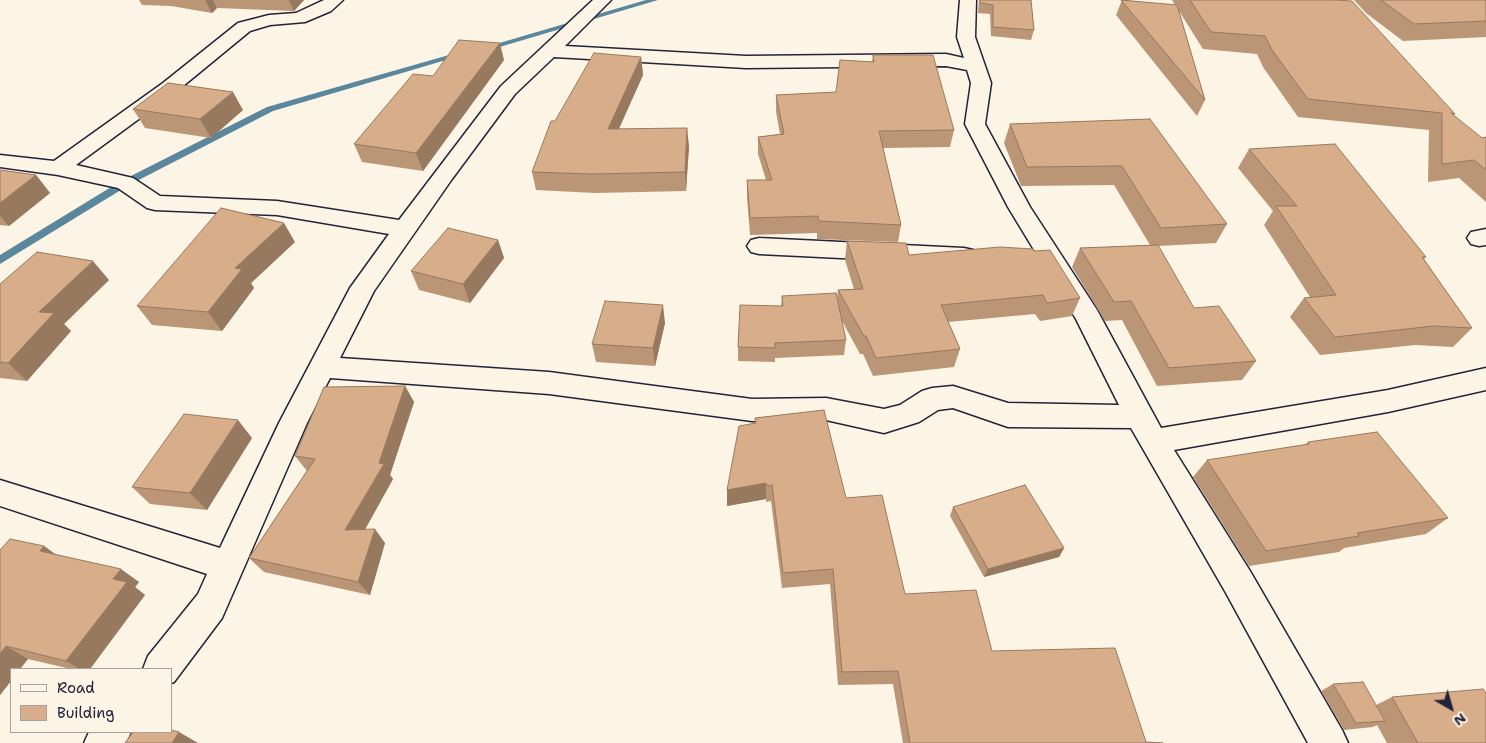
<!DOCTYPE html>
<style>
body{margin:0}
#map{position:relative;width:1486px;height:743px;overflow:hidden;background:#fcf5e5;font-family:"Shantell Sans",sans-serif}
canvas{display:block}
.legend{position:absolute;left:10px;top:668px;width:162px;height:65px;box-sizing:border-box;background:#fcf5e5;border:1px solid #a5a1a1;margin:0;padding:6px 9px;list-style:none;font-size:15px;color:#22223b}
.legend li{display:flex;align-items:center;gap:10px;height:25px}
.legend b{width:25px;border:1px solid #a5a1a1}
.north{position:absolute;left:1426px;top:683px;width:50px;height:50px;-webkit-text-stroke:4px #fcf5e5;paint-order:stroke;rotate:142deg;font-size:14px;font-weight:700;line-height:20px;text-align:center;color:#22223b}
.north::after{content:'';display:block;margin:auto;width:18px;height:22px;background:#22223b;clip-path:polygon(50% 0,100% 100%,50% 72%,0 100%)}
</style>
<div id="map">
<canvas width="1486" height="743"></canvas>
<ul class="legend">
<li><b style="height:6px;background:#fcf5e5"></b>Road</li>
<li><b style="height:14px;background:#d8ad89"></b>Building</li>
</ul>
<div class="north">N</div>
</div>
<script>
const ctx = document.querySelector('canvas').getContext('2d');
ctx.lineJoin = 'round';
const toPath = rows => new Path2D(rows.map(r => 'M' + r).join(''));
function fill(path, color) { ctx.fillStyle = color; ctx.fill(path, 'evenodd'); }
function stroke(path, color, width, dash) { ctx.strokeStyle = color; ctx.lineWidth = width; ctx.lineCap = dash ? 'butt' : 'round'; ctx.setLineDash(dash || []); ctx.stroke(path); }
fill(toPath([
 [646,0,658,0,486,51,479,49,646,0],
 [456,53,463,55,273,111,129,185,0,264,0,255,121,181,267,107,456,53]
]), '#5a869e');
const minor = toPath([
 [324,0,343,0,331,11,305,22,270,25,250,31,177,91,76,165,133,178,160,196,277,201,399,220,501,86,593,0,611,0,565,46,746,56,946,54,964,58,957,37,960,0,976,0,975,37,991,83,985,124,1030,207,1097,310,1161,428,1388,390,1486,368,1486,390,1388,412,1174,450,1250,571,1342,730,1348,743,1308,743,1226,593,1131,428,1008,427,953,408,938,410,919,422,884,433,826,420,752,421,549,394,330,378,307,423,222,618,174,682,171,683,171,669,143,669,148,656,198,594,207,574,0,506,0,480,220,548,279,423,350,288,389,234,277,215,155,210,147,208,118,188,58,175,0,167,0,155,54,161,163,83,238,23,269,15,296,13,324,0],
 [554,57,746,68,946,66,967,70,971,83,965,124,1008,207,1076,319,1119,405,1008,403,953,386,932,388,922,391,900,405,884,409,826,398,752,399,549,372,340,358,374,291,452,179,515,94,554,57],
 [1486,229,1486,245,1479,246,1471,244,1467,238,1471,232,1486,229],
 [759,238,964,248,973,250,976,256,973,262,964,264,759,254,751,252,747,246,751,240,759,238],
 [89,732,131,732,126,743,84,743,89,732]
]);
stroke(minor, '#22223b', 3);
fill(minor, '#fcf5e5');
fill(toPath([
 [139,0,304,0,294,11,217,8,212,13,171,6,142,5],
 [979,0,1031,0,1034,30,1031,40,991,36,990,14,978,13],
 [1122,0,1175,5,1172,0,1335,0,1455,114,1453,115,1482,138,1486,137,1486,202,1459,178,1428,182,1429,130,1298,117,1263,67,1257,54,1203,49,1179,11,1205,100,1197,116,1116,15],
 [1354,0,1486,0,1486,37,1403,41,1366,13],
 [873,55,954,130,950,147,883,148,901,225,898,242,817,239,817,233,750,235,747,197,747,180,766,180,758,154,758,137,780,134,776,112,776,95,836,92,872,62],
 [641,57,643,75,619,129,689,146,686,191,595,193,536,190,532,172,555,121],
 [504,60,423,171,362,162,354,144,433,76],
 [133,109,243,110,211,138,145,128],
 [1150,119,1227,224,1216,243,1158,246,1194,308,1256,361,1242,380,1157,386,1122,320,1105,321,1072,267,1080,248,1150,245,1114,185,1021,186,1004,143,1010,124],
 [1249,149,1426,257,1424,259,1472,328,1453,347,1415,345,1320,355,1290,317,1304,298,1310,297,1264,225,1273,211,1238,168],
 [0,170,36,175,50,193,9,226,0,225],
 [498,240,504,258,470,303,419,290,411,271],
 [847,241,909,255,1034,251,1080,298,1072,316,1040,321,1035,314,948,322,960,349,954,367,873,376,863,354,860,354,841,319,846,340,844,355,775,358,775,362,738,361,738,347,781,306,782,296,837,298,838,290,854,289,845,260],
 [295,242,251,283,254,288,222,331,152,325,137,306],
 [109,280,64,324,71,331,27,381,0,378,0,284],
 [665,323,655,366,596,362,592,344],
 [405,386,414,402,390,475,393,479,365,529,385,543,370,595,264,572,249,558,307,471,295,456],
 [755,418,846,498,905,594,992,651,1146,742,1163,743,903,743,893,684,838,685,830,584,782,588,771,501,766,502,766,499,727,506,727,490,755,423],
 [252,438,207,510,150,504,132,487],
 [1308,442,1448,518,1426,534,1344,548,1339,552,1249,566,1193,477,1207,460,1305,445],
 [953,507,1064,548,1059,557,984,577,950,516],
 [44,546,55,554,139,582,135,587,145,595,90,669,71,669,28,659,20,669,11,669,11,681,0,695,0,550],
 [1333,684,1376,705,1392,697,1486,743,1387,743,1377,725,1373,727,1344,730,1321,691]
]), '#ba9576');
fill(toPath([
 [205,0,213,0,217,8,212,13],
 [289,0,304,0,294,11],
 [500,43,504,60,423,171,416,153],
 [641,57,643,75,610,148,608,129],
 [233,92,243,110,211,138,200,119],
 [687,128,689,146,686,191,685,172],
 [36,175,50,193,9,226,0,216,0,203],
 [284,223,295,242,251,283,254,288,222,331,208,312,235,268],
 [498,240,504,258,470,303,463,284],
 [93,261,109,280,64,324,71,331,27,381,8,363,39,312],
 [663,305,665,323,655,366,653,348],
 [405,386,414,402,390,475,393,479,357,544,345,530],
 [238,420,252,438,207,510,190,493],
 [766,483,766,499,727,506,727,490],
 [375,529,385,543,370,595,358,582],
 [44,546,63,560,40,551],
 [1064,548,1059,557,984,577,988,569],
 [121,569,139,582,135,587,145,595,90,669,80,669,66,661,113,579],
 [6,646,28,659,20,669,11,669,11,681,0,695,0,654],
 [179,732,198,743,172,743]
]), '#977960');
const building = toPath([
 [980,0,1031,0,1034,30,993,27,993,5,980,3,980,0],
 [1121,0,1177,5,1205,100,1121,0],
 [1190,0,1335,0,1352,1,1455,114,1451,113,1482,138,1486,137,1486,170,1474,160,1442,164,1442,113,1308,99,1272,50,1265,36,1211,32,1190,0],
 [1381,0,1486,0,1486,21,1414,24,1381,0],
 [459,40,500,43,416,153,354,144,413,74,433,76,459,40],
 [594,53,641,57,608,129,687,128,685,172,592,174,532,172,551,121,555,121,594,53],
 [873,55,933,55,954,130,879,131,901,225,819,221,818,216,750,218,747,180,772,180,758,137,784,134,776,95,836,92,840,60,874,62,873,55],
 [168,83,233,92,200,119,133,109,168,83],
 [1150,119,1227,224,1161,228,1122,166,1027,167,1010,124,1150,119],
 [1335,144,1426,257,1422,257,1472,328,1433,326,1335,337,1304,298,1336,295,1276,206,1297,206,1249,149,1335,144],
 [0,170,36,175,0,203,0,170],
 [221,208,284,223,235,268,242,269,208,312,137,306,221,208],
 [448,228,498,240,463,284,411,271,448,228],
 [847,241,906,243,909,255,1000,247,1033,249,1034,251,1050,250,1080,298,1047,303,1043,295,941,305,960,349,876,358,866,336,864,336,838,290,863,289,847,241],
 [1158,245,1194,308,1219,306,1256,361,1169,368,1131,301,1114,302,1080,248,1158,245],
 [37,252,93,261,39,312,54,313,8,363,0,362,0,284,37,252],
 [836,293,846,340,775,343,775,348,738,347,740,305,783,306,782,296,836,293],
 [605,301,663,305,653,348,592,344,605,301],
 [405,386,379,463,384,464,345,530,375,529,358,582,249,558,315,459,295,456,324,387,405,386],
 [824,410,846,498,882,495,905,594,976,590,992,651,1115,648,1146,742,1163,743,910,743,898,671,842,672,833,569,783,573,772,485,767,486,766,483,727,490,739,426,756,423,755,418,824,410],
 [184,414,238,420,190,493,132,487,184,414],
 [1377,432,1448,518,1357,533,1359,536,1266,551,1207,460,1309,444,1308,442,1377,432],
 [1025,485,1064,548,988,569,953,507,1025,485],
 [10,539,44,546,40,551,121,569,113,579,127,582,66,661,6,646,0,654,0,550,10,539],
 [1363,682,1385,721,1356,723,1333,684,1363,682],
 [1483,689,1486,693,1486,743,1418,743,1392,697,1483,689],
 [171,730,179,732,172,743,125,743,133,732,171,732,171,730]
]);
fill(building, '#d8ad89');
stroke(building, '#977960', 1);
</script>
